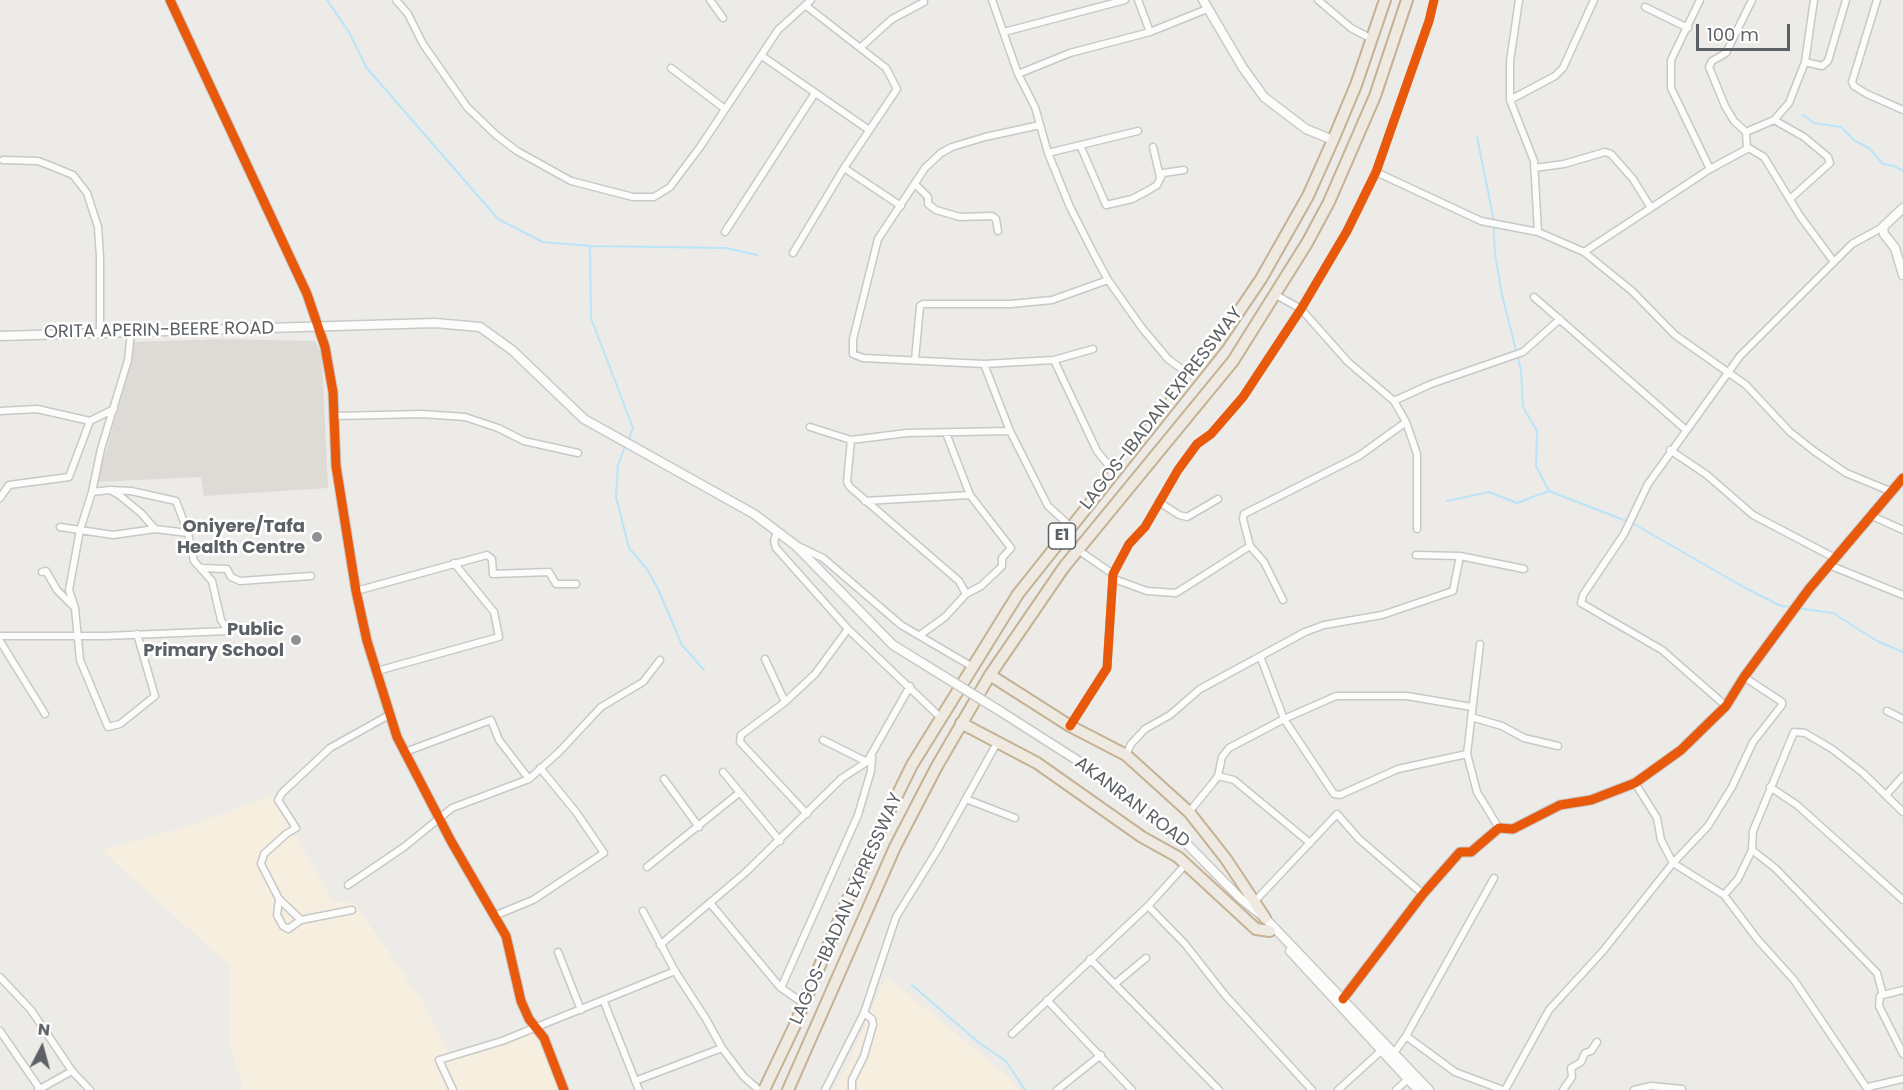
<!DOCTYPE html>
<style>
body{margin:0}
#map{position:relative;width:1903px;height:1090px;overflow:hidden;background:#ecebe7;font-family:Poppins,sans-serif}
canvas{display:block}
.north{position:absolute;left:12px;top:1018px;width:60px;height:60px;-webkit-text-stroke:4px #fff;paint-order:stroke;rotate:6deg;font-size:16px;font-weight:700;line-height:24px;text-align:center;color:#5c6166}
.north::after{content:'';display:block;margin:auto;width:21px;height:27px;background:#5c6166;clip-path:polygon(50% 0,100% 100%,50% 72%,0 100%)}
.scale{position:absolute;left:1696px;top:24px;width:94px;height:27px;box-sizing:border-box;border:3px solid #5c6166;border-top:0;padding-left:8px;font-size:18px;line-height:21px;white-space:nowrap;color:#5c6166;-webkit-text-stroke:4px #fff;paint-order:stroke}
</style>
<div id="map">
<canvas width="1903" height="1090"></canvas>
<div class="north">N</div>
<div class="scale">100 m</div>
</div>
<script>
const ctx = document.querySelector('canvas').getContext('2d');
ctx.lineJoin = 'round';
function fill(path, color) { ctx.fillStyle = color; ctx.fill(path, 'evenodd'); }
const toPath = rows => new Path2D(rows.map(r => 'M' + r).join(''));
function stroke(path, color, width, dash) { ctx.strokeStyle = color; ctx.lineWidth = width; ctx.lineCap = dash ? 'butt' : 'round'; ctx.setLineDash(dash || []); ctx.stroke(path); }
function drawText(font, color, halo, rows, align = 'center') {
  ctx.font = font + ' Poppins,sans-serif'; ctx.lineWidth = 5; ctx.setLineDash([]); ctx.textBaseline = 'middle'; ctx.strokeStyle = halo; ctx.fillStyle = color; for (const [text, x, y, turn = 0] of rows) {
    ctx.save(); ctx.translate(x, y); ctx.rotate((+turn || 0) * Math.PI / 180); ctx.textAlign = isNaN(turn) ? turn : align; if (halo) ctx.strokeText(text, 0, 0); ctx.fillText(text, 0, 0); ctx.restore();
  }
}
fill(toPath([
 [273,795,333,902,355,903,425,1006,452,1059,536,1031,560,1090,244,1090,229,1042,230,966,101,850,189,826],
 [886,976,1011,1079,1018,1090,833,1090,845,1071]
]), '#f6efe0');
fill(toPath([
 [222,339,315,341,322,356,328,488,204,496,201,477,97,482,125,385,134,342]
]), '#dedbd6');
stroke(toPath([
 [327,0,349,32,366,67,498,219,543,242,590,246,591,318,633,428,628,441],
 [1803,115,1814,123,1841,127,1855,141,1869,148,1883,164,1894,166,1903,171],
 [1477,137,1493,216,1495,254,1502,295,1521,370,1523,407,1537,431,1536,466,1549,491,1634,524,1747,589,1781,606,1791,607],
 [590,246,726,248,757,255],
 [625,447,618,465,616,497,629,548,647,569,658,589,682,645,704,670],
 [1447,501,1489,492,1517,503,1549,491],
 [1797,608,1833,613,1877,641,1903,652],
 [912,985,978,1042,1006,1061,1025,1090]
]), '#bae4f8', 2);
const street = toPath([
 [396,0,408,14,423,44,467,107,496,135,517,151,571,181,633,197,654,197,670,187,700,147,778,30,811,0],
 [710,0,723,18],
 [992,0,1018,74,1035,107,1048,153,1070,207,1095,256,1108,280,1142,328,1168,359,1191,376],
 [1138,0,1150,32],
 [1318,0,1351,28,1372,39],
 [1519,0,1510,61,1510,100,1534,161,1538,232],
 [1700,0,1671,60,1671,88,1710,169],
 [1877,0,1852,82,1854,86,1867,94,1903,110],
 [1645,7,1688,28],
 [1004,32,1125,0],
 [861,47,892,19,924,2],
 [762,56,869,130],
 [1805,62,1822,66,1828,61,1846,0],
 [671,68,725,109],
 [1018,74,1070,53,1150,32,1207,9],
 [1510,100,1555,76,1563,68,1594,0],
 [1774,120,1804,137,1828,157,1830,163,1790,199],
 [1040,125,985,137,952,147,941,153,925,168,878,239,853,339,853,354,863,358,984,364,1054,360,1093,349],
 [1746,132,1774,120,1789,103,1805,62,1814,0],
 [1080,145,1106,205,1132,199,1149,190,1157,185,1163,173,1184,170],
 [1153,147,1160,177],
 [1747,147,1764,157,1800,216,1834,262],
 [1048,153,1138,131],
 [3,160,38,161,51,166,73,175,87,193,98,227,100,257,100,333],
 [844,168,901,206],
 [1534,168,1564,164,1605,152,1611,154,1633,179,1651,208],
 [1376,172,1481,221,1538,232,1584,252,1632,291,1675,335,1746,385,1790,432,1814,451,1846,473,1890,491],
 [915,184,928,197,928,204,936,210,960,217,992,216,996,219,998,231],
 [725,232,815,93],
 [1584,252,1710,169,1747,149,1746,132,1734,121,1725,106,1709,67,1712,61,1726,53,1752,0],
 [793,253,844,168,897,89,886,68,805,5],
 [1276,295,1301,309,1348,362,1394,401,1406,422,1417,454,1417,529],
 [1534,297,1686,430],
 [131,332,128,360,101,449,92,492,80,530,69,590,75,608,80,660,108,727,120,724,155,696,137,634],
 [915,360,920,306,923,304,1011,304,1052,300,1108,280],
 [1054,360,1097,451,1114,472],
 [984,364,1010,431,1048,506,1070,526],
 [1394,401,1431,384,1523,352,1560,319],
 [0,411,37,409,90,421],
 [335,416,422,414,465,417,498,428,524,441,578,453],
 [810,427,851,440,907,433,1010,431],
 [851,440,847,482,850,487,959,581,966,594],
 [1670,450,1707,475,1753,515,1835,558],
 [110,490,131,491,176,501,188,533],
 [92,492,110,490,119,495,141,513,155,529],
 [0,498,9,485,69,477,90,421,114,409],
 [865,501,970,495],
 [1159,502,1179,515,1187,517,1218,499],
 [1872,516,1903,530],
 [60,527,113,535,155,529,188,533,194,561,212,581,221,620,228,631],
 [777,532,774,541,776,548,848,629,940,717],
 [796,545,823,558,901,625,971,666],
 [1250,546,1264,562,1283,600],
 [1078,550,1113,574],
 [1460,556,1524,569],
 [1829,565,1903,595],
 [202,568,227,569,231,577,240,581,311,576],
 [42,572,46,571,57,590,73,606],
 [1114,579,1147,591,1176,593,1250,546,1243,519,1244,514,1359,456,1406,422],
 [356,591,487,555,492,559,493,574,549,572,556,584,576,584],
 [920,635,945,617,966,594,981,586,997,571,1002,566,1002,558,1011,548,970,495,946,433],
 [0,636,105,636,228,631],
 [0,641,45,714],
 [1480,644,1467,754,1477,792,1499,828],
 [1260,656,1284,719,1334,794,1340,795,1398,769,1467,754],
 [765,659,785,702],
 [377,671,499,637,494,612,454,563],
 [1726,706,1662,650,1581,603,1583,595,1624,534,1648,484,1740,356,1852,244,1883,227],
 [1887,711,1903,719],
 [1471,717,1502,726,1524,738,1558,746],
 [1070,726,1107,668,1113,574,1129,544,1145,527,1178,470,1197,444,1211,434,1243,397,1301,309,1347,231,1376,172,1429,21,1434,0],
 [823,740,867,762],
 [405,752,491,720,499,740,529,779],
 [1126,755,1131,744,1145,729,1170,715,1200,689,1305,632,1324,625,1382,615,1453,591,1460,556,1416,555],
 [723,772,780,841],
 [1218,776,1234,780,1310,843],
 [664,779,699,827],
 [1635,783,1657,818,1661,840,1673,863,1724,895,1758,940,1794,980,1868,1090],
 [1770,787,1797,805,1903,900],
 [1886,795,1903,776],
 [966,799,1015,818],
 [1189,812,1212,784,1218,776,1222,757,1229,748,1284,719,1336,696,1407,696,1472,707],
 [807,814,740,742,741,735,785,702,815,674,848,629],
 [1752,850,1775,868,1877,973,1883,995,1880,996,1879,1006,1903,1054],
 [647,867,739,793],
 [348,885,404,847,452,808,529,779,560,751,601,707,643,682,660,660],
 [1724,895,1738,879,1752,850,1753,831,1794,732,1805,733,1832,749,1863,773,1903,812],
 [279,899,277,915,283,926,288,929,301,920],
 [1256,900,1337,814,1359,839,1423,894],
 [710,903,780,987,804,1004],
 [1148,906,1185,944,1225,995,1312,1090],
 [352,910,301,920,279,899,261,864,264,854,286,834,296,828,278,800,282,793,330,748,389,715],
 [643,911,675,971,706,1019,722,1048,744,1077,759,1090],
 [494,916,533,900,604,853,576,812,540,768],
 [660,945,745,873,842,778,867,762,910,686],
 [558,952,581,1010],
 [1090,959,1219,1090],
 [0,977,31,1010,72,1071,90,1090],
 [1116,983,1146,958],
 [781,988,858,815,871,771,872,757],
 [1883,995,1903,990],
 [1047,1000,1132,1090],
 [604,1002,639,1090],
 [0,1031,40,1089],
 [1012,1034,1148,906,1186,864],
 [1406,1036,1455,1072,1503,1090],
 [1394,1053,1406,1036,1494,878],
 [635,1081,722,1048],
 [1868,1087,1903,1079],
 [38,1090,72,1071],
 [453,1090,439,1060,502,1041,675,971],
 [825,1090,864,1013,896,917,938,849,998,741],
 [852,1090,852,1080,864,1056,873,1025,872,1019,864,1013],
 [1057,1090,1101,1055],
 [1338,1090,1382,1050],
 [1396,1090,1408,1079],
 [1505,1090,1549,1010,1603,951,1673,863,1708,826,1732,787,1753,742,1782,705,1782,702,1744,677],
 [1563,1090,1572,1077,1571,1068,1581,1062,1585,1053,1591,1051,1597,1042],
 [1634,1090,1651,1086,1682,1089]
]);
const secondary = toPath([
 [170,0,307,294,325,347,333,392,336,466,356,591,367,641,397,737,451,841,506,936,521,1001,529,1019,544,1038,564,1090],
 [1203,0,1243,68,1264,97,1306,129,1333,140],
 [1903,208,1883,227,1884,234,1895,248,1903,275],
 [0,336,435,323,480,327,512,350,584,419,754,514,795,545,893,645,940,674],
 [1000,711,1094,771,1188,845,1240,898,1265,918,1429,1090],
 [1290,951,1418,1090],
 [1343,999,1423,894,1460,852,1471,852,1499,828,1513,829,1560,805,1591,800,1635,783,1681,750,1726,706,1744,677,1809,589,1903,478]
]);
const highway = toPath([
 [990,675,1070,726,1126,755,1189,812,1226,859,1265,918],
 [961,723,1037,763,1142,837,1178,857,1256,929,1270,931],
 [764,1090,794,1027,858,875,912,765,1018,594,1217,344,1261,279,1308,196,1333,140,1356,85,1385,0],
 [788,1090,895,847,937,766,990,675,1064,567,1233,361,1307,243,1329,202,1375,96,1407,0]
]);
stroke(street, '#c8c8c8', 9);
stroke(secondary, '#c9c9c9', 11);
stroke(highway, '#c5b193', 14);
stroke(street, '#fcfcfb', 6);
stroke(secondary, '#fcfcfb', 8);
stroke(highway, '#efeae1', 10);
const secondaryBridge = toPath([
 [940,674,1000,711]
]);
stroke(secondaryBridge, '#c9c9c9', 11, []);
stroke(secondaryBridge, '#fcfcfb', 8);
stroke(toPath([
 [170,0,307,294,325,347,333,392,336,466,356,591,367,641,397,737,451,841,506,936,521,1001,529,1019,544,1038,564,1090],
 [1070,726,1107,668,1113,574,1129,544,1145,527,1178,470,1197,444,1211,434,1243,397,1301,309,1347,231,1376,172,1429,21,1434,0],
 [1343,999,1423,894,1460,852,1471,852,1499,828,1513,829,1560,805,1591,800,1635,783,1681,750,1726,706,1744,677,1809,589,1903,478]
]), '#e8590c', 9);
for (const [x, y, r, color] of [
 [317,537,6,"#8e9193"],
 [296,640,6,"#8e9193"]
]) { const dot = new Path2D(); dot.arc(x, y, r, 0, 2 * Math.PI); ctx.fillStyle = color; ctx.fill(dot); stroke(dot, '#fff', 2); }
for (const [x, y, w] of [
 [1062,536,27]
]) { const box = new Path2D(); box.roundRect(x - w / 2, y - 13, w, 26, 4.5); ctx.fillStyle = '#fff'; ctx.fill(box); stroke(box, '#5c6166', 1.5); }
drawText('bold 16px', '#5c6166', null, [
 ["E1",1062,536]
]);
drawText('18px', '#5c6166', '#fff', [
 ["ORITA APERIN-BEERE ROAD",159,331,-1],
 ["LAGOS-IBADAN EXPRESSWAY",1162,409,-52],
 ["AKANRAN ROAD",1132,803,37],
 ["LAGOS-IBADAN EXPRESSWAY",847,909,-66]
]);
drawText('bold 18px', '#5c6166', '#fff', [
 ["Oniyere/Tafa",305,527],
 ["Health Centre",305,548],
 ["Public",284,630],
 ["Primary School",284,651]
], 'right');
</script>
